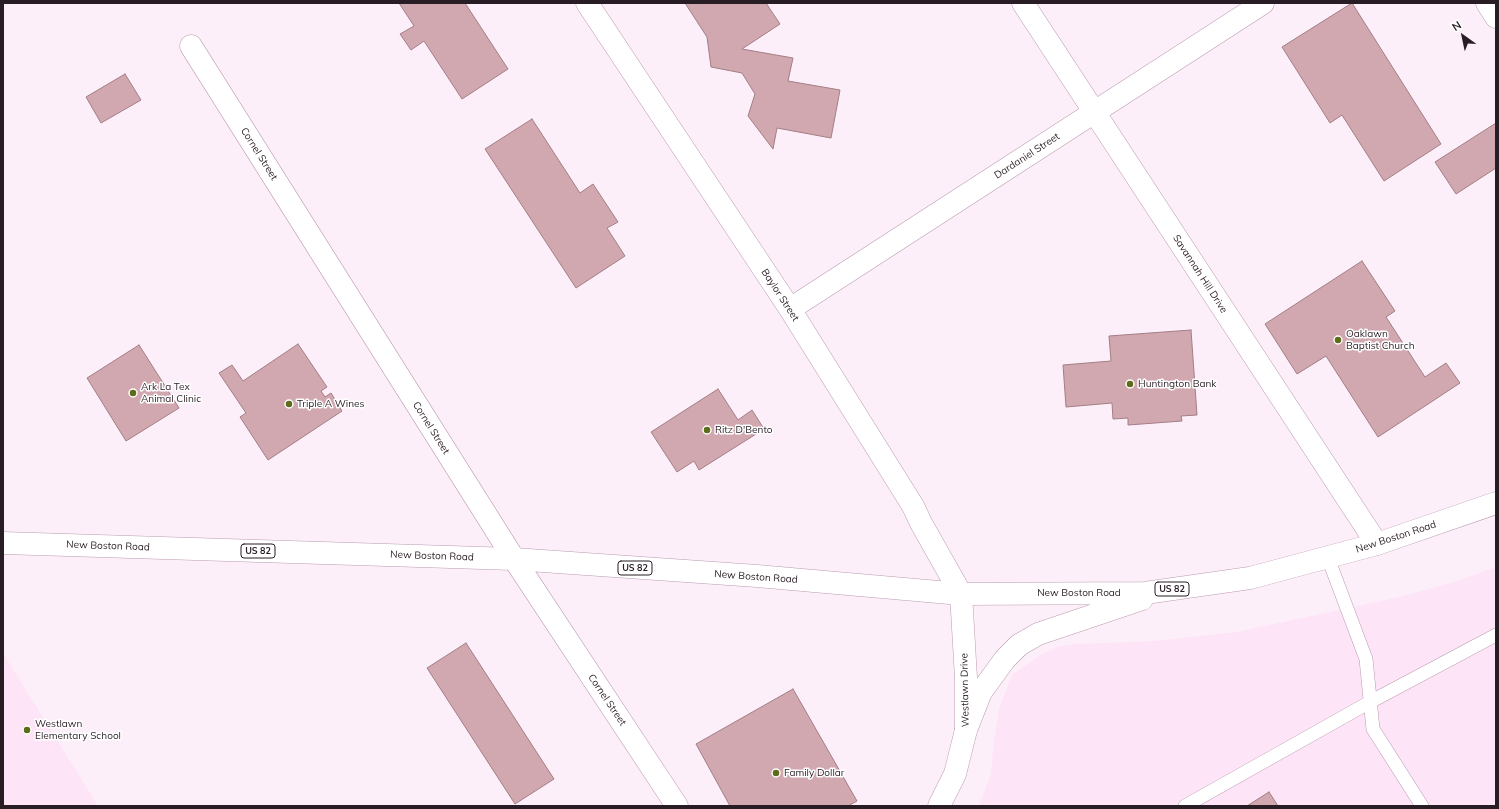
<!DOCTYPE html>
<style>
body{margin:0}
#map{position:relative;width:1499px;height:809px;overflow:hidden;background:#fdeff9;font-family:Mulish,sans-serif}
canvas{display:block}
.frame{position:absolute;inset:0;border:4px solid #291d25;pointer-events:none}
.north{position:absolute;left:1443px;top:16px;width:40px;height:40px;-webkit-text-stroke:3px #fff;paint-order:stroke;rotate:327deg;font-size:11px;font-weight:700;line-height:16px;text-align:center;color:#291d25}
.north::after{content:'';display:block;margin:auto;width:14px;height:18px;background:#291d25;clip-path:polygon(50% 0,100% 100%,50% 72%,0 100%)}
</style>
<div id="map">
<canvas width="1499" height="809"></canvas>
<div class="frame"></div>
<div class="north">N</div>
</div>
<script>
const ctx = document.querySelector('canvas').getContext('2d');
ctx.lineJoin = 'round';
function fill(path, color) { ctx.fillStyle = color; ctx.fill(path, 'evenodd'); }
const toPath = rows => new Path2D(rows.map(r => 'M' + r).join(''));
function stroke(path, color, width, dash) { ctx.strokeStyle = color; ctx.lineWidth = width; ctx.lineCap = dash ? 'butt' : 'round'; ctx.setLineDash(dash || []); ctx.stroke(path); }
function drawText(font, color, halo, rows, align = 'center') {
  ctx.font = font + ' Mulish,sans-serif'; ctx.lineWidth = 3; ctx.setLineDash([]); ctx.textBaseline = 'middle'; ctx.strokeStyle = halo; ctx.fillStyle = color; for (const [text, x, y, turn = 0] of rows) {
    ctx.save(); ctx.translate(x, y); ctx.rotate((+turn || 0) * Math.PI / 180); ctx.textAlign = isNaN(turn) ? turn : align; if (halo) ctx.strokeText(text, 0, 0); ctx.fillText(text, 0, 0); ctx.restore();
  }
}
fill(toPath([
 [1496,567,1496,806,979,806,991,773,994,739,999,709,1012,675,1039,656,1059,646,1078,644,1155,641,1237,632,1391,599,1448,584],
 [3,653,98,806,3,806]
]), '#fde4f6');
const building = toPath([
 [399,3,465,3,508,69,462,99,424,41,411,50,400,34,414,26,399,3],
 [685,3,766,3,780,24,742,49,793,58,788,81,840,90,831,138,777,128,773,149,748,116,755,94,742,73,711,67,707,37,685,3],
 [1352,3,1441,144,1384,181,1342,115,1330,123,1282,47,1352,3],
 [125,74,141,100,101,123,86,97,125,74],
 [532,119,580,193,593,184,618,222,607,228,625,256,576,288,485,149,532,119],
 [1496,123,1496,168,1456,194,1435,162,1496,123],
 [1362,261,1395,311,1386,317,1425,377,1446,363,1460,383,1378,437,1326,356,1297,374,1265,324,1362,261],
 [1191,330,1197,415,1181,416,1182,421,1128,425,1128,418,1113,419,1112,403,1066,407,1063,365,1111,361,1109,336,1191,330],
 [298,344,327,387,321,391,325,397,331,393,342,411,268,460,240,417,246,413,219,373,232,365,243,381,298,344],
 [139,345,179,408,126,441,87,378,139,345],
 [718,389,738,420,752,410,764,429,699,470,694,461,677,472,651,432,718,389],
 [466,643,554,779,515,804,427,668,466,643],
 [793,689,857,801,848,806,730,806,696,744,793,689],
 [1269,792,1278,806,1247,806,1269,792]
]);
fill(building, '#d1a8b0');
stroke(building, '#a37d84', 1);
const lane = toPath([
 [1328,558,1366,659,1373,729,1422,806],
 [1185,806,1370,702,1496,635]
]);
const street = toPath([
 [587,3,790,309,913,506,921,523,961,594],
 [1023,3,1377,544],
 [191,46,514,559,677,806],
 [790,309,1263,3]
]);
const secondary = toPath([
 [1487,3,1496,17],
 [939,806,955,774,966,730,966,678,961,594]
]);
const primary = toPath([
 [3,543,514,559,757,576,961,594,1145,593,1250,578,1377,544,1496,503],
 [966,730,981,692,1005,659,1019,645,1038,634,1142,599]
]);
stroke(lane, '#bb9bb1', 14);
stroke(street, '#bb9bb1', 23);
stroke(secondary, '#bb9bb1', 23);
stroke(primary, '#bb9bb1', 23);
stroke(lane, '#fff', 13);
stroke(street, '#fff', 22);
stroke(secondary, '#fff', 22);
stroke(primary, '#fff', 22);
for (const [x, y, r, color] of [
 [1338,340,4,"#5c6c18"],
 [1130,384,4,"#5c6c18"],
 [133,393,4,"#5c6c18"],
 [289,404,4,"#5c6c18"],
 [707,430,4,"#5c6c18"],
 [27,730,4,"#5c6c18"],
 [776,773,4,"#5c6c18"]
]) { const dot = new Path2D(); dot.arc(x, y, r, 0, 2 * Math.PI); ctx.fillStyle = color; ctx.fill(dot); stroke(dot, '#fff', 1.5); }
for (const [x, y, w] of [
 [258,551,34],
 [635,568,34],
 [1172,589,34]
]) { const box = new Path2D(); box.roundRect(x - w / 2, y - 7, w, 14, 3); ctx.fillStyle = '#fff'; ctx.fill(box); stroke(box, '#291d25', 1); }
drawText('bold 9px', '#291d25', null, [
 ["US 82",258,551],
 ["US 82",635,568],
 ["US 82",1172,589]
]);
drawText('10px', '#291d25', '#fff', [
 ["Cornel Street",259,154,58],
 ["Dardaniel Street",1027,156,-33],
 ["Savannah Hill Drive",1200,274,57],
 ["Baylor Street",780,295,57],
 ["Cornel Street",431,428,58],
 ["New Boston Road",1396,537,-18],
 ["New Boston Road",108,546,2],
 ["New Boston Road",432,556,2],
 ["New Boston Road",756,577,4],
 ["New Boston Road",1079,593],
 ["Westlawn Drive",965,690,-91],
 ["Cornel Street",607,700,56]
]);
drawText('10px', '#291d25', '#fff', [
 ["Oaklawn",1346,334],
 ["Baptist Church",1346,346],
 ["Huntington Bank",1138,384],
 ["Ark La Tex",141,387],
 ["Animal Clinic",141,399],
 ["Triple A Wines",297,404],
 ["Ritz D'Bento",715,430],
 ["Westlawn",35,724],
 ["Elementary School",35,736],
 ["Family Dollar",784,773]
], 'left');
</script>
